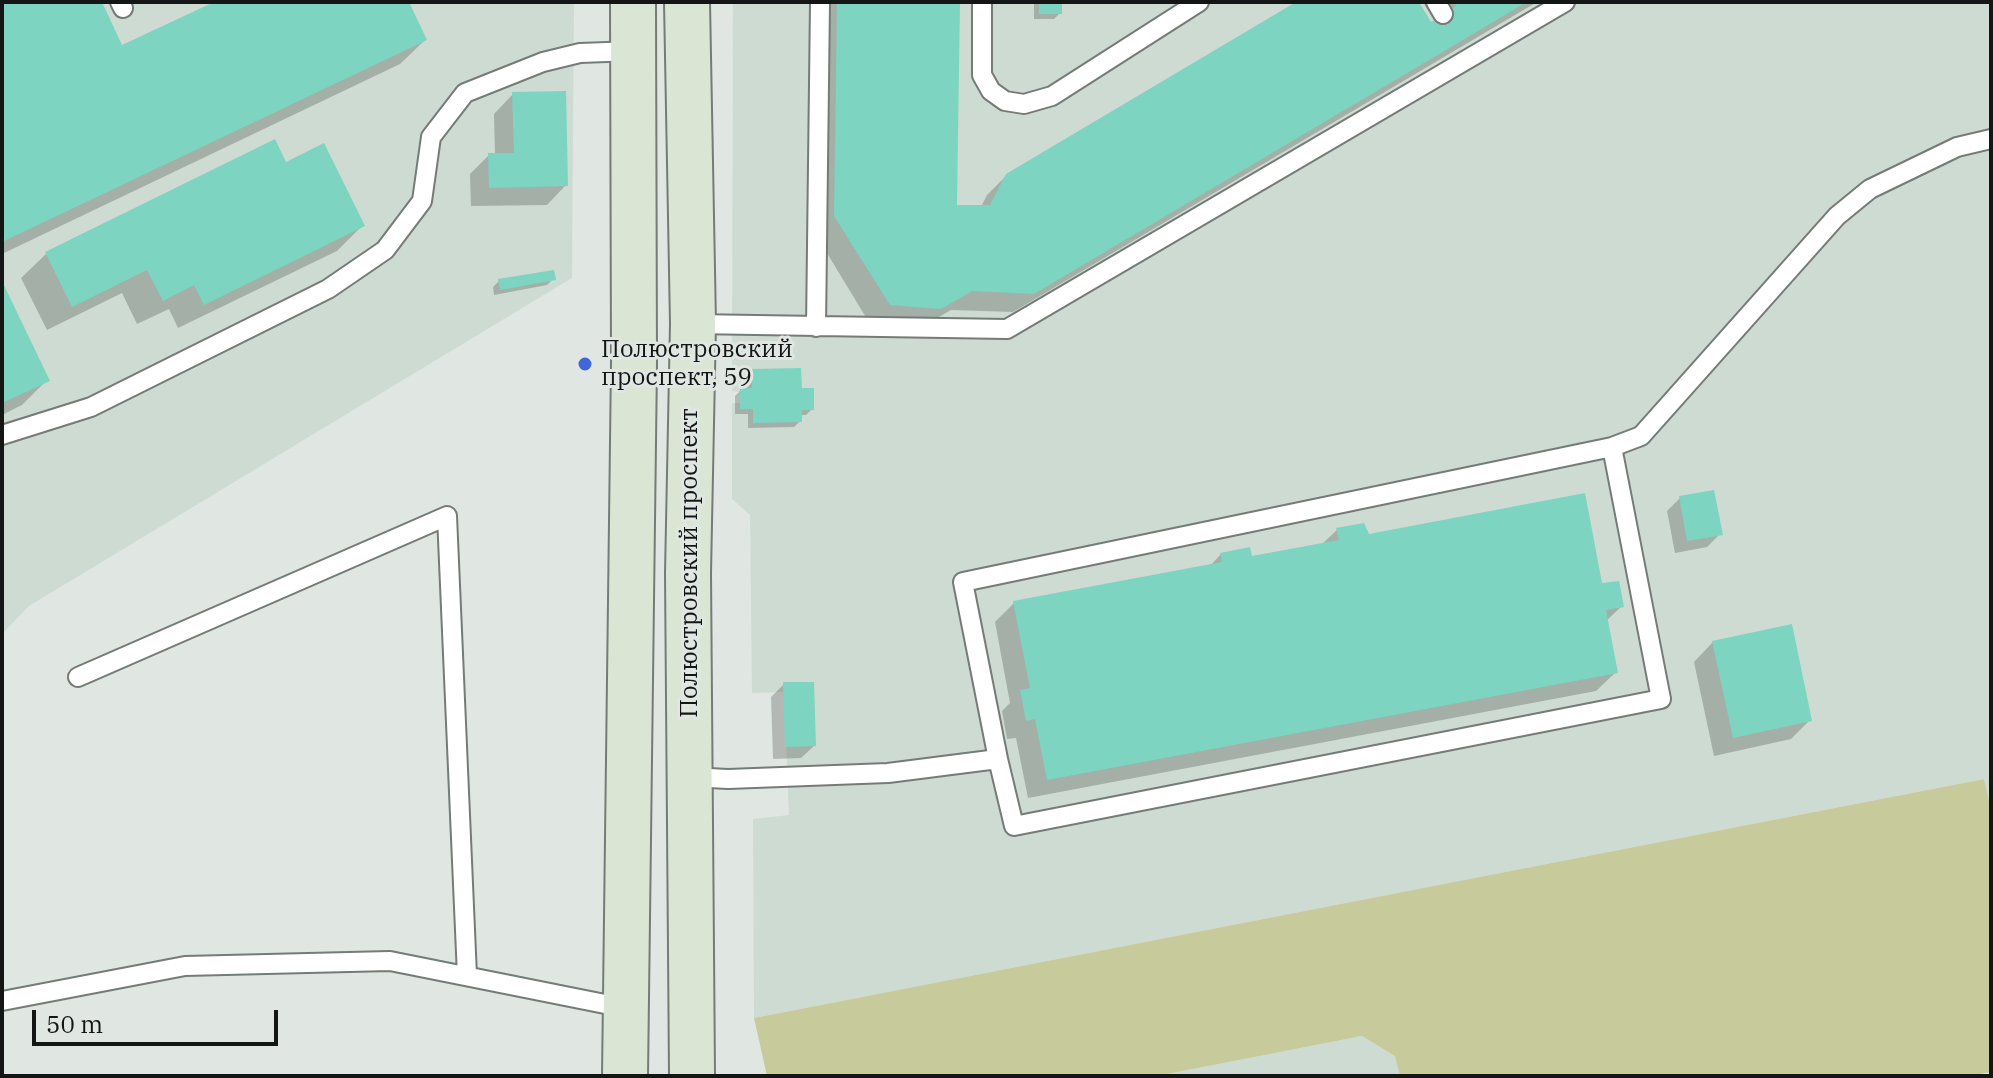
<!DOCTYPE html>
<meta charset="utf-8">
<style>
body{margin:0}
#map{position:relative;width:1993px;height:1078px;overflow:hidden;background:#e0e7e2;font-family:"IBM Plex Serif",serif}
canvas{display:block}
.frame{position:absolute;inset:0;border:4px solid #141615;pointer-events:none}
.scale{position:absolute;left:32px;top:1010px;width:246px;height:36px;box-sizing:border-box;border:4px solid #141615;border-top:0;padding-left:10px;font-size:24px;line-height:28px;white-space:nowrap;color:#141615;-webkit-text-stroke:6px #e0e7e2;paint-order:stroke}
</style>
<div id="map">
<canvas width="1993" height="1078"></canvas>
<div class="frame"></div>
<div class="scale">50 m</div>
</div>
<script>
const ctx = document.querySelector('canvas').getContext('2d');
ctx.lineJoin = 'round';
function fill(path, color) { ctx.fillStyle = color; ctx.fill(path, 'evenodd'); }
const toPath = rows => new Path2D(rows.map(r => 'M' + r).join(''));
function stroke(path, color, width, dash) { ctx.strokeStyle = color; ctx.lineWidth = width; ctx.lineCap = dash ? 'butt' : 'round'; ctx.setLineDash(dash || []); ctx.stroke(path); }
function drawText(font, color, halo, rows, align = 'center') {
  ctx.font = font + ' "IBM Plex Serif",serif'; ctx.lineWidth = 6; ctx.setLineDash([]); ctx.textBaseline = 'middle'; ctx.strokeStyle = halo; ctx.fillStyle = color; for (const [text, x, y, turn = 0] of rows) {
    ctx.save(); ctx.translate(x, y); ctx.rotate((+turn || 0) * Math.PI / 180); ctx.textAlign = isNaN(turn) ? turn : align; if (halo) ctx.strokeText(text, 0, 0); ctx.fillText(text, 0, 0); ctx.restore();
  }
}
fill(toPath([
 [2,2,574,2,572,278,29,606,2,634],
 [733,2,1991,2,1991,809,1984,779,754,1018,753,819,789,815,784,692,752,693,750,515,732,499,732,403,740,403,740,392,732,391],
 [1362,1036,1396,1056,1400,1076,1157,1076]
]), '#cedbd2');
fill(toPath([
 [1984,779,1991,809,1991,1072,1970,1076,1400,1076,1395,1056,1362,1036,1157,1076,767,1076,754,1018]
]), '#c7cb9b');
fill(toPath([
 [2,2,99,2,121,48,218,2,407,2,425,40,400,64,2,254],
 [819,2,958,2,954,207,981,207,987,195,1007,175,1300,2,1417,2,1431,24,1435,22,1423,2,1537,2,1013,312,951,310,920,328,870,324,816,235],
 [1034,2,1060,2,1060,13,1054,19,1034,19],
 [513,94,566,185,547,205,471,206,470,174,489,155,495,155,494,114],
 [285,164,362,226,337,251,178,328,169,309,137,324,122,293,47,330,21,278,46,254],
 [553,279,547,285,494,295,493,287,499,281],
 [2,285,47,380,22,405,2,415],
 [753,371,800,390,812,409,806,415,800,415,800,421,794,427,748,428,748,414,735,414,735,396,741,390,747,390,747,377],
 [1680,498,1720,534,1707,547,1675,553,1667,511],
 [1337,530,1601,586,1622,606,1606,621,1616,672,1596,691,1028,798,1016,738,1007,739,1002,711,1010,703,995,622,1014,603,1209,567,1221,554,1250,559,1321,545],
 [1713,642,1810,720,1791,739,1714,756,1694,662],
 [784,684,814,746,801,758,773,759,771,697]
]), '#0003');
fill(toPath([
 [2,2,102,2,122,45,214,2,409,2,427,40,2,242],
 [837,2,960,2,957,205,990,205,1006,174,1296,2,1419,2,1431,22,1456,6,1454,2,1527,2,1034,294,972,291,941,309,890,305,834,216],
 [1039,2,1062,2,1062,14,1039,14],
 [566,91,568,186,489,188,488,153,514,153,512,92],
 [275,139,286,162,324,143,365,226,204,305,194,285,163,301,147,270,72,307,45,252],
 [554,270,556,280,500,290,498,279],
 [2,281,50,381,2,403],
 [801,368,802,388,814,388,814,410,802,410,802,422,753,423,753,409,740,409,740,388,752,388,752,369],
 [1714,490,1723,535,1687,541,1679,496],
 [1585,493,1602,583,1619,581,1624,607,1606,610,1618,673,1047,780,1035,719,1026,721,1020,690,1030,688,1013,601,1222,562,1220,553,1250,547,1252,556,1339,540,1336,528,1364,523,1369,534],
 [1792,624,1812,721,1733,738,1712,641],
 [783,682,814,682,816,746,785,747]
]), '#7dd4c1');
const service = toPath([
 [120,2,123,8],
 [982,2,982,75,991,91,1005,101,1024,104,1052,96,1199,2],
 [1436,2,1443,14],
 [693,324,1007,329,1565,2],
 [816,327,820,2],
 [2,435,91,407,328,289,385,250,422,201,431,137,465,93,543,62,580,53,634,51],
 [1612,447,1641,436,1837,216,1870,189,1957,147,1991,139],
 [78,677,447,516,467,976],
 [690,777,728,779,888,773,998,759,1014,826,1661,699,1612,447,963,582,998,759],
 [2,1001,185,966,390,961,625,1008]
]);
const secondary = toPath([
 [687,2,693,324,688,573,692,1076],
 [625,1076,634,363,633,2]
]);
stroke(service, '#757b77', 22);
stroke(secondary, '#757b77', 48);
stroke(service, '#fff', 18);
stroke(secondary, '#dae6d3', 44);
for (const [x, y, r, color] of [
 [585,364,8,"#4067d9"]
]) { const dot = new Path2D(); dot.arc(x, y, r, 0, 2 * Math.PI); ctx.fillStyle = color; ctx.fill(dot); stroke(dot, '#e0e7e2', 3); }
drawText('24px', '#141615', '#e0e7e2', [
 ["Полюстровский",601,350],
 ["проспект, 59",601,378]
], 'left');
drawText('24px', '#141615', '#e0e7e2', [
 ["Полюстровский проспект",690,563,-90]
]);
</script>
